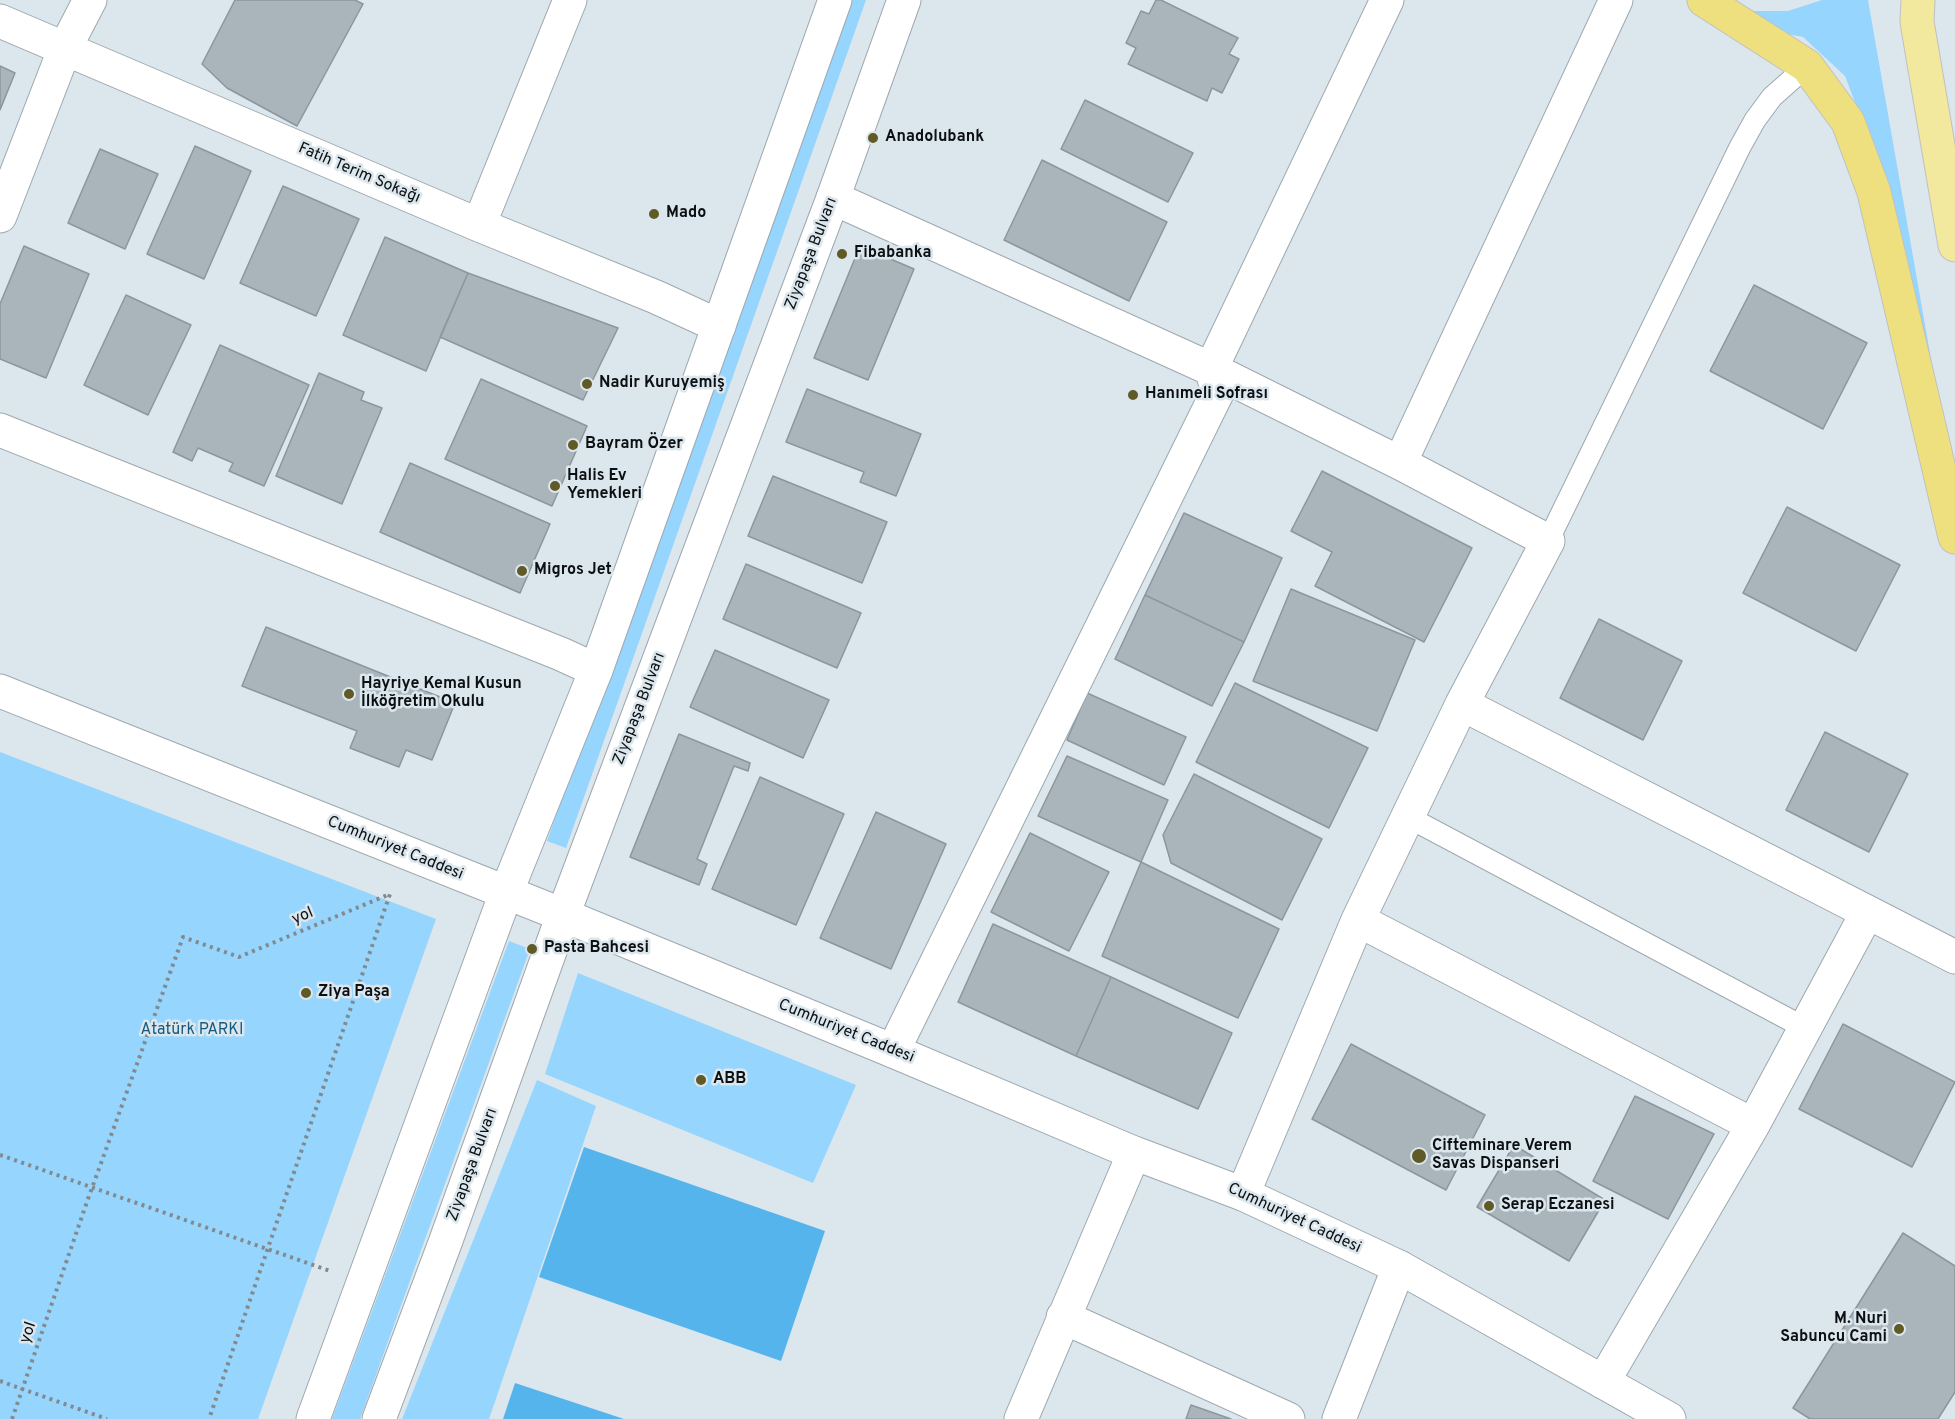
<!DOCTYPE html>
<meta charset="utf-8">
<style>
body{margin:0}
canvas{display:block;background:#dbe6ed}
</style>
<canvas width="1955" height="1419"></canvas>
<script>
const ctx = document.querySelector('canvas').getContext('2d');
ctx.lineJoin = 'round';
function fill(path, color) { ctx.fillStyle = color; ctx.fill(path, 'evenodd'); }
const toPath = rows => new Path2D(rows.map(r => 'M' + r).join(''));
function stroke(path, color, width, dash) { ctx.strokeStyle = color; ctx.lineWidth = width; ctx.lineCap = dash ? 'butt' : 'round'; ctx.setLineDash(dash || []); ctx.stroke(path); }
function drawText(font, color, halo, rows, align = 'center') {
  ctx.font = font + ' Overpass,sans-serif'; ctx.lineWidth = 5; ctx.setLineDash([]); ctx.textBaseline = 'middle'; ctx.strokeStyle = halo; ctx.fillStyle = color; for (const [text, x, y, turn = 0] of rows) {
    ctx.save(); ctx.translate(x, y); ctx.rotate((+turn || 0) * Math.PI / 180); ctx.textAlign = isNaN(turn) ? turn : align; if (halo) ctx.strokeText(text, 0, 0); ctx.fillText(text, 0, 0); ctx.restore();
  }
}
fill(toPath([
 [843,0,866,0,566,848,547,841],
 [1822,0,1868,0,1931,359,1887,187,1845,76,1803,37,1771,31,1750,11,1788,11],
 [0,752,436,919,258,1419,0,1419],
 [509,941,530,949,360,1419,332,1419],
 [578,973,856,1085,813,1183,545,1074],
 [537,1080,596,1106,489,1419,402,1419]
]), '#96d5fe');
fill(toPath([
 [584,1147,825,1231,781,1361,539,1277],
 [515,1383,624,1419,503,1419]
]), '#55b4ec');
const building = toPath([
 [235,0,355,0,363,4,297,126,227,88,202,64,235,0],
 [1156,0,1161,0,1238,38,1229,54,1239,59,1222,93,1212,88,1207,101,1128,64,1136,48,1126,43,1141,11,1149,14,1156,0],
 [0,66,15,73,0,110,0,66],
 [1085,100,1193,153,1168,202,1061,149,1085,100],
 [195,146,251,171,204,279,147,254,195,146],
 [100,149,158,174,125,249,68,223,100,149],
 [1042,160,1167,222,1129,301,1004,240,1042,160],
 [283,186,359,219,316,316,240,283,283,186],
 [385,237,468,273,426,371,343,335,385,237],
 [24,246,89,274,46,378,0,359,0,304,24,246],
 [860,246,914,269,868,380,814,358,860,246],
 [468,273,618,328,583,400,440,337,468,273],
 [1754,285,1867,343,1823,429,1710,371,1754,285],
 [126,295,191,325,148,415,84,385,126,295],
 [220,345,309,385,264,486,229,471,233,463,198,448,192,461,173,452,220,345],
 [319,373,364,392,361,400,382,408,342,504,276,476,319,373],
 [481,379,587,426,552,506,445,459,481,379],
 [807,389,921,434,896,496,860,482,864,472,786,442,807,389],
 [410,463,550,524,520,593,380,532,410,463],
 [1322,471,1472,548,1424,642,1315,586,1332,552,1291,531,1322,471],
 [773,476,887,522,862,583,748,536,773,476],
 [1787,507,1900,565,1856,651,1743,593,1787,507],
 [1184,513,1282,558,1244,642,1145,595,1184,513],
 [746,564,861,613,837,668,723,619,746,564],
 [1291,589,1415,640,1377,731,1253,681,1291,589],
 [1145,595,1244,642,1212,706,1115,659,1145,595],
 [1599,619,1682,661,1643,740,1560,698,1599,619],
 [266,627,455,703,432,760,406,750,399,767,350,748,357,731,242,686,266,627],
 [715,650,829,700,803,758,690,707,715,650],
 [1235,683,1368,748,1329,828,1196,762,1235,683],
 [1087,693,1186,737,1164,785,1067,740,1087,693],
 [1825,732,1908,774,1869,852,1786,810,1825,732],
 [679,734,750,763,748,771,734,766,697,859,707,864,699,885,630,857,679,734],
 [1067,756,1168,800,1141,862,1038,816,1067,756],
 [1194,774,1322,839,1282,920,1171,863,1163,835,1194,774],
 [760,777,844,814,796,925,712,889,760,777],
 [876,812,946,844,891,969,820,938,876,812],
 [1030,833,1109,872,1069,951,991,912,1030,833],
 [1141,862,1279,929,1238,1018,1102,956,1141,862],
 [993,924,1111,977,1076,1056,958,1002,993,924],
 [1111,977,1232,1033,1198,1109,1076,1056,1111,977],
 [1843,1024,1955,1082,1912,1167,1799,1109,1843,1024],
 [1351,1044,1485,1115,1446,1190,1312,1119,1351,1044],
 [1635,1096,1714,1134,1668,1219,1593,1181,1635,1096],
 [1514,1145,1605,1200,1569,1261,1477,1207,1514,1145],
 [1903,1233,1955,1266,1955,1392,1938,1419,1810,1419,1793,1408,1903,1233],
 [1191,1405,1231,1419,1186,1419,1191,1405]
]);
fill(building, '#aab4bb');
stroke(building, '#8c969d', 1.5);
const service = toPath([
 [1548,541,1740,147,1755,120,1772,97,1807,66],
 [1408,817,1805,1028]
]);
const minor = toPath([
 [0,21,479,225,656,297,719,326],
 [833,198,1211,369,1400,463,1548,541,1462,704,1358,920,1243,1194],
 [0,216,65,48,90,0],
 [479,225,570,0],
 [0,430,561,654,596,670],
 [1400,463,1616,0],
 [1462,704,1955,957],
 [1358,920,1753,1125],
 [893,1051,1218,391,1211,369,1387,0],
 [1063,1317,1288,1419],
 [1603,1382,1753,1125,1867,913],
 [1021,1419,1134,1153],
 [1339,1419,1399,1267]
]);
const secondary = toPath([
 [0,691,563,915,893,1051,1134,1153,1243,1194,1399,1267,1669,1419],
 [313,1419,506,893,596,670,835,0],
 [379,1419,445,1243,563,915,833,198,904,0]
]);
const primary = toPath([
 [1918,0,1917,22,1955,245]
]);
const trunk = toPath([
 [1704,0,1807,66,1848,122,1874,192,1955,537]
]);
stroke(service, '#9ea8af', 23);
stroke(minor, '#9ea8af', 35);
stroke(secondary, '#9ea8af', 35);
stroke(primary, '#c0c1c1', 35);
stroke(trunk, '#c0c1c1', 35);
stroke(toPath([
 [0,1155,330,1271],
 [0,1381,107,1419],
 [12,1419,88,1199,183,937,239,957,390,894,209,1419]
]), '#828a8e', 4, [3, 4.5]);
stroke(service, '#fff', 21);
stroke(minor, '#fff', 33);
stroke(secondary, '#fff', 33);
stroke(primary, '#f2e89e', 33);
stroke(trunk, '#eee07e', 33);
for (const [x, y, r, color] of [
 [873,138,6,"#605a26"],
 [654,214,6,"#605a26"],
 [842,254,6,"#605a26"],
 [587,384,6,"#605a26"],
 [1133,395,6,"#605a26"],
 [573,445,6,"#605a26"],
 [555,486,6,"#605a26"],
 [522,571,6,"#605a26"],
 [349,694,6,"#605a26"],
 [532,949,6,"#605a26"],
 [306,993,6,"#605a26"],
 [701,1080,6,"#605a26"],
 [1419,1156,8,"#605a26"],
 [1489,1206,6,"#605a26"],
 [1899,1329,6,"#605a26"]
]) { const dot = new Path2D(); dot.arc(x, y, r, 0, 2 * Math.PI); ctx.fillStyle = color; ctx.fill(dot); stroke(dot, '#dbe6ed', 2); }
drawText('bold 16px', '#0c1012', '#dbe6ed', [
 ["Anadolubank",885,138],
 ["Mado",666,214],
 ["Fibabanka",854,254],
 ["Nadir Kuruyemiş",599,384],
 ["Hanımeli Sofrası",1145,395],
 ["Bayram Özer",585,445],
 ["Halis Ev",567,477],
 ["Yemekleri",567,495],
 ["Migros Jet",534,571],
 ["Hayriye Kemal Kusun",361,685],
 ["İlköğretim Okulu",361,703],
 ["Pasta Bahcesi",544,949],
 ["Ziya Paşa",318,993],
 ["ABB",713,1080],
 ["Cifteminare Verem",1432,1147],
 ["Savas Dispanseri",1432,1165],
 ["Serap Eczanesi",1501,1206],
 ["M. Nuri",1887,1320,"right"],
 ["Sabuncu Cami",1887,1338,"right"]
], 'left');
drawText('16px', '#0c1012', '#dbe6ed', [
 ["Fatih Terim Sokağı",359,174,23],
 ["Ziyapaşa Bulvarı",812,254,-69],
 ["Ziyapaşa Bulvarı",640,709,-69],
 ["Cumhuriyet Caddesi",395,849,22],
 ["yol",303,917,-23],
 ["Cumhuriyet Caddesi",846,1032,22],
 ["Ziyapaşa Bulvarı",473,1165,-70],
 ["Cumhuriyet Caddesi",1294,1219,25],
 ["yol",29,1333,-71]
]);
drawText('16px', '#135b80', '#dbe6ed', [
 ["Atatürk PARKI",192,1031]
]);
</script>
